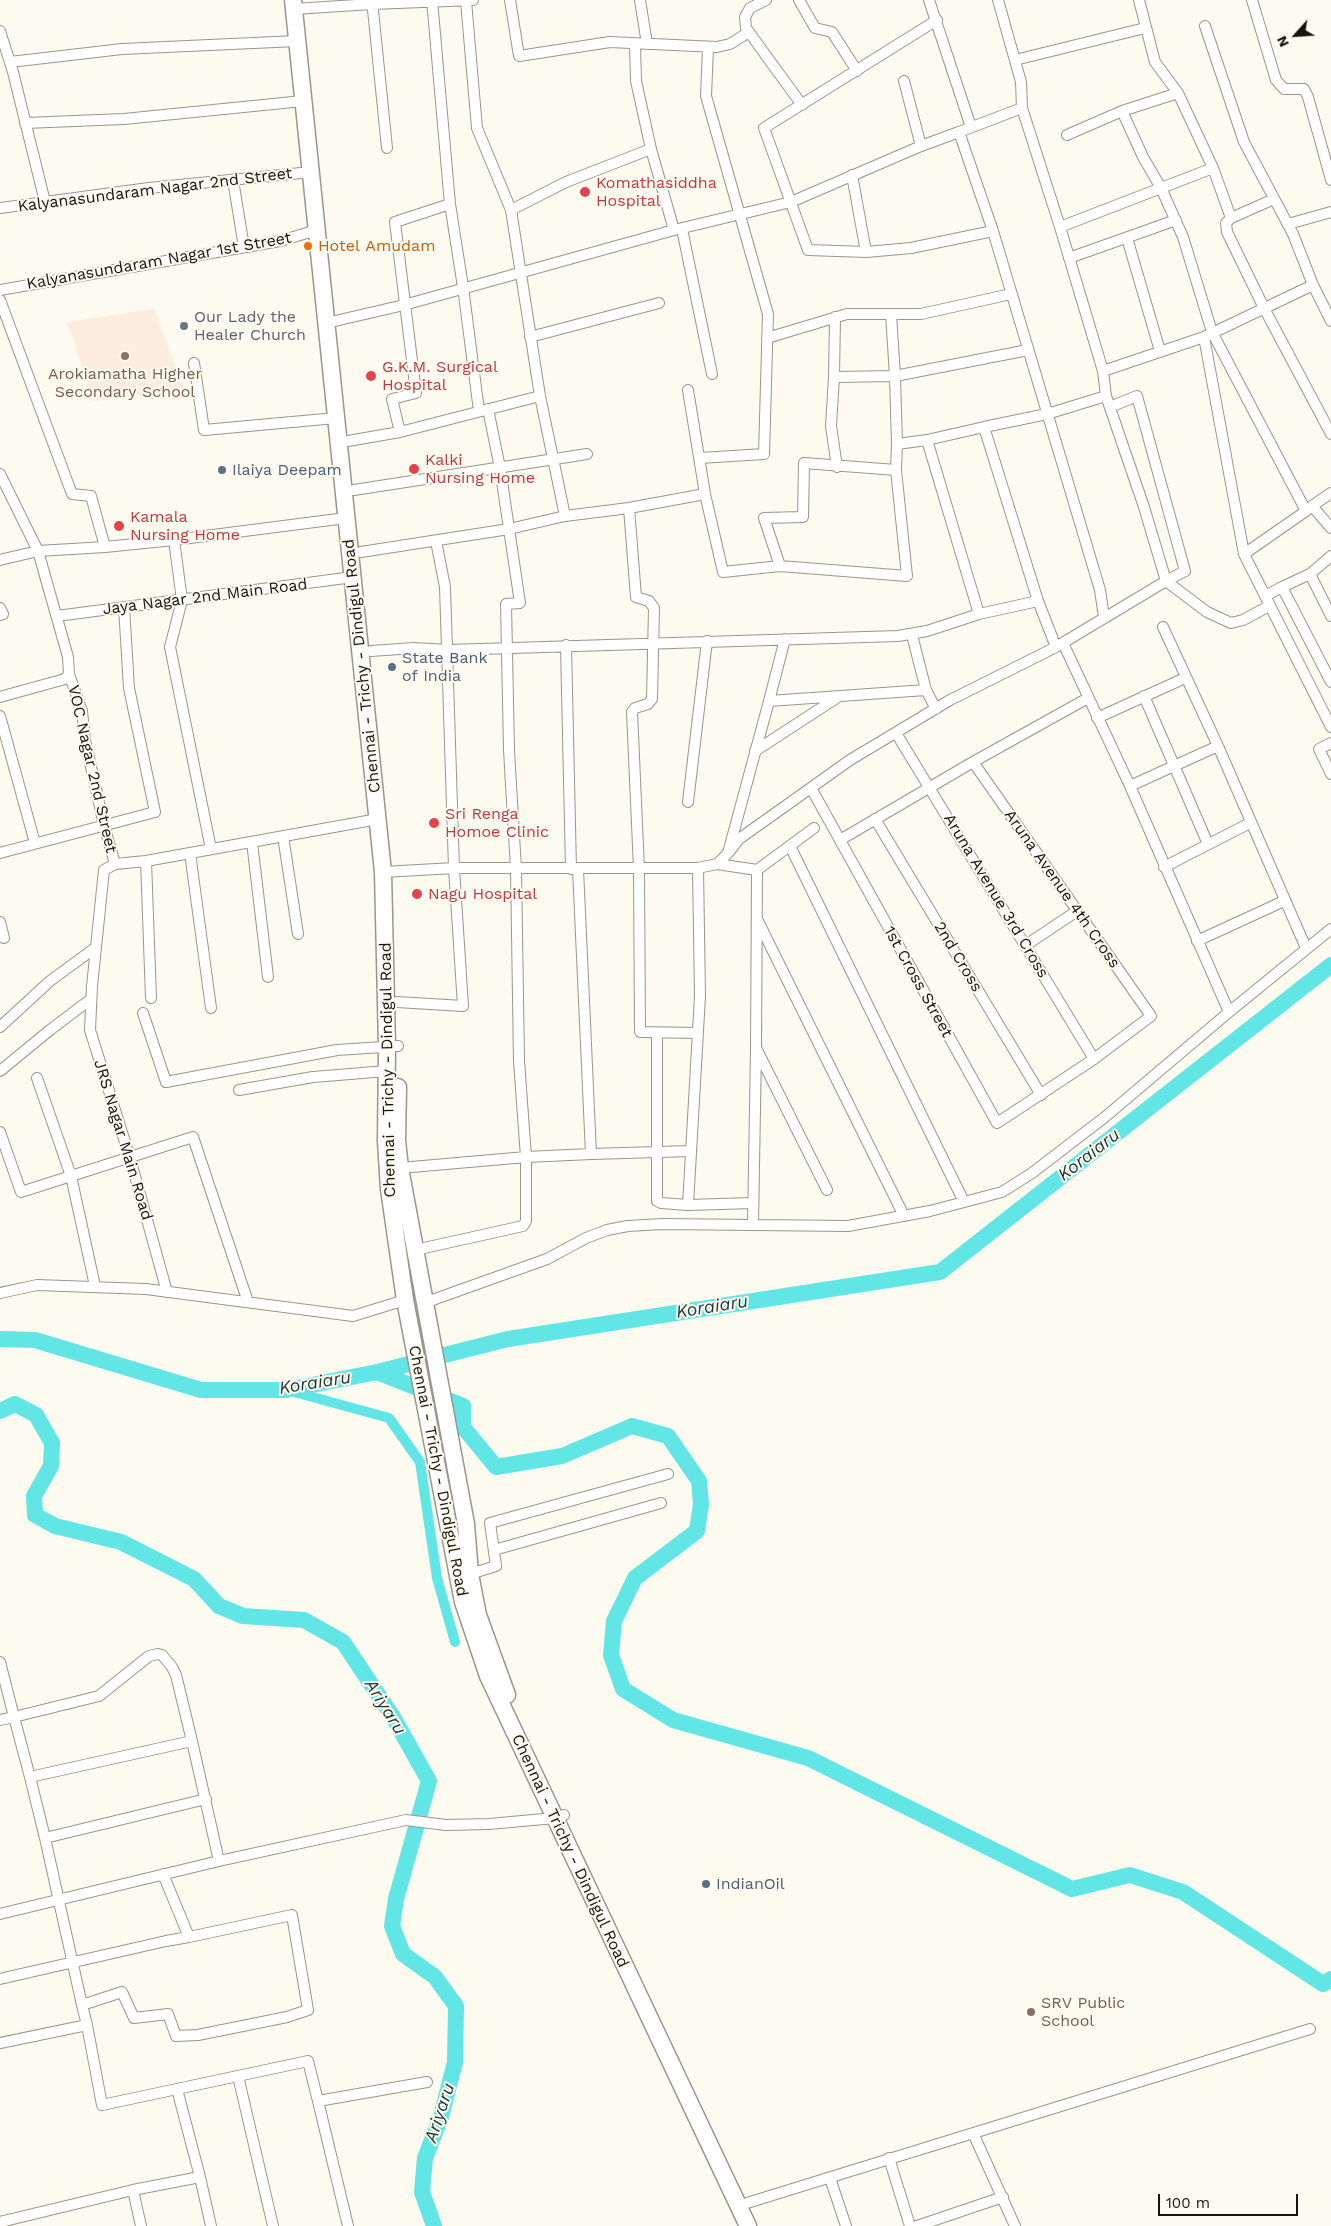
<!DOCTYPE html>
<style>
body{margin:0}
#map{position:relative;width:1331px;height:2226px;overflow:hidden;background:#fdfbef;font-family:"Work Sans",sans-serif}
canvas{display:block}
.north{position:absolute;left:1271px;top:10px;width:50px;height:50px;-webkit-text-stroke:4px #fdfbef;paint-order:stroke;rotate:244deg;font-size:14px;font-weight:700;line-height:20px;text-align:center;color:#151511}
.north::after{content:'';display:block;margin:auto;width:18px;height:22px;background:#151511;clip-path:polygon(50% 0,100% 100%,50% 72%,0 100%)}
.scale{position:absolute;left:1158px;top:2194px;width:140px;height:22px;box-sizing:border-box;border:2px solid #151511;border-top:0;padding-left:6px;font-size:15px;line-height:18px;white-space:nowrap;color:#151511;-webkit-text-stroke:4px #fdfbef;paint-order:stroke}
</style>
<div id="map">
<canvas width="1331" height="2226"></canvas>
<div class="north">N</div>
<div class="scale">100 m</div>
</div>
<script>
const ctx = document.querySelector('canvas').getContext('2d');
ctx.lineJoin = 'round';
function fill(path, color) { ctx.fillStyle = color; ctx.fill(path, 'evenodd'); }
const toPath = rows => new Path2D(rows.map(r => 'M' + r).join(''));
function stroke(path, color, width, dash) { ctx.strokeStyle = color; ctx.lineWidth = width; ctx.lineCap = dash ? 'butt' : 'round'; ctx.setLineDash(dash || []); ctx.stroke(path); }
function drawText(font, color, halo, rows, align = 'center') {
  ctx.font = font + ' "Work Sans",sans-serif'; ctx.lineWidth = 4; ctx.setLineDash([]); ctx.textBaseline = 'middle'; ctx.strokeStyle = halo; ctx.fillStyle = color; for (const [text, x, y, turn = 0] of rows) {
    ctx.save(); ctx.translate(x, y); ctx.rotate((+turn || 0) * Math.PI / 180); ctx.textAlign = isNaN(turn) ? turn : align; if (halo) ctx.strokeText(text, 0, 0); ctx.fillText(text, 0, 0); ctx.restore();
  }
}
fill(toPath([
 [154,309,184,389,94,401,67,322]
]), '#fdede0');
stroke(toPath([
 [287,1390,389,1418,420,1462,437,1578,455,1642]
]), '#61e5e5', 10);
stroke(toPath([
 [0,1339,35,1340,201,1390,287,1390,377,1372,508,1339,940,1272,1331,965],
 [377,1372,463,1406,463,1427,496,1467,562,1456,632,1426,668,1436,699,1481,701,1504,697,1531,635,1578,614,1621,611,1655,623,1689,673,1720,808,1758,1072,1889,1130,1875,1183,1892,1323,1984,1331,1979],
 [0,1411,15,1404,36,1415,52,1443,51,1466,34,1496,35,1515,55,1526,121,1542,194,1579,219,1606,243,1616,304,1620,343,1642,393,1717,429,1781,396,1899,392,1926,403,1954,435,1977,456,2006,455,2062,441,2117,425,2158,422,2192,434,2226]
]), '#61e5e5', 16);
const minor = toPath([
 [372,0,387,148],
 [510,0,519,56,610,42,717,47,730,44,749,32],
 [640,0,647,44],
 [766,0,750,8,745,17,746,28,802,105],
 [799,0,815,28,832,32,857,71],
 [929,0,971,127],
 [1139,0,1155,62,1178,93,1213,168,1231,218,1274,199],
 [1252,0,1276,80,1284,89,1304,89,1308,97,1331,180],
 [466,1,477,128,511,210,540,396,565,516],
 [294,9,372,4,473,0],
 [937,20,764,128,808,250,866,252,911,248,993,231],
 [1205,26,1244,142,1293,234,1313,285,1331,321],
 [0,31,13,72,45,202],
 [635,44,636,81,651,149,674,230],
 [1015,60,1145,28],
 [10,62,122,49,297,41],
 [904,81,921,146],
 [1022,108,959,132,993,231,1100,590,1104,617],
 [1122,111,1143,157,1161,188,1183,237,1212,332,1306,511,1312,506,1331,528],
 [25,123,124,119,303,101],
 [1067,135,1122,111,1178,93],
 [852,175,866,252],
 [233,180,244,247],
 [450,204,463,287,479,411],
 [0,208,149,188,311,172],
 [511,210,566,182,651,149],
 [1231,218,1226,223,1227,232,1264,308,1331,434],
 [1288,224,1331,212],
 [1060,227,1213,168],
 [682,229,712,374],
 [1127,238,1160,351],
 [1069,258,1176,220],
 [0,290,280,241,317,230],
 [0,300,72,494,91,496,105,547],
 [835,317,834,377,831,426,837,467],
 [325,321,335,321,404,305,674,230,791,202,921,146,959,132],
 [530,337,659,303],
 [1204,337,1244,554,1331,727],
 [767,338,847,314,921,314,1011,294],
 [194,363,204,430,336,418],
 [1103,371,1204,337,1313,285],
 [834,377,895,376,891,314],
 [688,390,705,494,723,572,780,566],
 [1110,407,1137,396,1185,571,1166,581,1207,612,1231,623,1243,620,1269,606],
 [488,409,500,468,520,603,506,604,509,750,516,869,519,1061,526,1157,591,1154,578,869],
 [984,427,927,440,897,444,895,376,1028,350],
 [400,432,392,399,416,393,395,222,450,204,432,0],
 [927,440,979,614],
 [348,441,400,432,540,396],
 [700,458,764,454,768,314,706,96,708,48],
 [896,470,804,463,803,517,764,518,780,566,907,576,896,470,897,444],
 [0,474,38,551,105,547,174,540,346,518],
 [354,490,587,454],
 [1312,506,1331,493],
 [629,508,636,597,649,601,654,608,652,699,648,704,635,708,632,712,639,869,640,1032,698,1033],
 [174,540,182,600,170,647,211,849],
 [361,552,509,529,565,516,629,508,705,494],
 [1244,554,1306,511],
 [0,560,38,551,68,657,69,674,82,711,85,740,104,825,115,864],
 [1310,574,1331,616],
 [1282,587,1310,574,1331,556],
 [1265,596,1282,587,1331,682],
 [0,608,3,614,0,615],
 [57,616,353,577],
 [1163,627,1218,746,1306,948],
 [912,635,926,690],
 [1063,643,1130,786,1229,1012],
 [566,645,571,869],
 [1056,647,1038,601,984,427,1047,414,1106,396],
 [371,651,414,648,448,650,898,636,927,631,979,614,1038,601],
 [1144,696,1208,844],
 [0,697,65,679,69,674],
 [769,701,785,639],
 [0,716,35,843],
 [1097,718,1185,678],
 [896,733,1094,1059],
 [1331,743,1319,749,1331,774],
 [755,751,838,697],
 [1130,786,1218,746],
 [811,788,997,1123,1094,1059,1151,1016,973,762],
 [688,802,707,641],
 [875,819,1041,1095],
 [283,836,298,934],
 [840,840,973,762,1088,698],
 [252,842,268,977],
 [790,846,964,1202],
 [0,853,155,812,129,688,124,607],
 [190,853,211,1008],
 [728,853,739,839,850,760,950,700,1056,647,1166,581,1144,507,1106,396,1103,371,1060,227,1022,108,1021,82,998,0],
 [146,861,151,998],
 [717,864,757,870,814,828],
 [1164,867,1250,823],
 [757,870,756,1048,827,1190],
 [383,872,454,868,698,868,717,864,728,853,769,701,926,690,936,709],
 [758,921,904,1216],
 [0,922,4,938],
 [1197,941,1284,901],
 [1026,945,1077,911],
 [397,1002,463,1006,454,868,445,587,436,541],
 [143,1013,166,1082,337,1050,398,1046],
 [0,1027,50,981,95,948],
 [657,1033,657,1201,661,1203,688,1205,753,1203],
 [0,1071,50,1030,91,999],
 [37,1078,71,1176,95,1286],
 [239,1090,313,1077,387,1071],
 [0,1132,21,1192,193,1137,248,1302],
 [591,1154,691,1151],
 [400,1168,526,1157,526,1221,523,1226,415,1250],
 [688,1205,700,996,698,868],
 [753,1224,756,1050],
 [167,1292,130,1158,90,1030,92,986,104,870,115,864,146,861,378,819],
 [0,1293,37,1285,146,1289,353,1316,405,1300],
 [424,1303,547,1259,586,1238,607,1230,628,1226,662,1224,848,1226,930,1211,1002,1192,1032,1173,1105,1117,1229,1012,1331,929],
 [494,1550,661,1503],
 [470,1574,496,1566,490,1523,668,1474],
 [0,1662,14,1717,99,1696,149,1656,158,1654,162,1655,172,1667,176,1675,192,1741],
 [0,1720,14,1717,30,1777],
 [45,1838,206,1799],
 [163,1874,189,1937,292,1915,308,2010,287,2017,198,2035,176,2036,168,2014,134,2018,122,1992,82,2005,45,1838,30,1777,192,1741,219,1861],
 [0,1914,219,1861,406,1820,446,1825,489,1824,555,1818,564,1815],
 [0,1979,166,1941,189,1937],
 [87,2025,102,2105,308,2061,318,2101,427,2082],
 [0,2043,87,2025,82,2005],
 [238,2076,273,2226],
 [318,2101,348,2226],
 [973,2133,1015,2226],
 [889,2158,910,2226],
 [200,2177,211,2226],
 [830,2178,846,2226],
 [747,2203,1310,2029],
 [0,2222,133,2190],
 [141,2226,133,2190,200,2177,177,2089],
 [917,2226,1003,2197]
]);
const trunk = toPath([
 [293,0,383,872,387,1046,386,1141,389,1189,405,1300,463,1602,488,1676,748,2226],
 [398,1087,397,1141,400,1168,466,1524,470,1574,478,1615,507,1695]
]);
stroke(minor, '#98978c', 12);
stroke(trunk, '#98978c', 19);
stroke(minor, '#fff', 10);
stroke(trunk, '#fff', 16);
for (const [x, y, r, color] of [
 [585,192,6,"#e0444e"],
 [308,246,5,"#e8710a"],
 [184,326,5,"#6b7280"],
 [125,356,5,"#8d6e63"],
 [371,376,6,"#e0444e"],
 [414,469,6,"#e0444e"],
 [222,470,5,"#5c6f8a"],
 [119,526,6,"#e0444e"],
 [392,667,5,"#5c6f8a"],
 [434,823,6,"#e0444e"],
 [417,894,6,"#e0444e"],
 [706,1884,5,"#5c6f8a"],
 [1031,2012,5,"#8d6e63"]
]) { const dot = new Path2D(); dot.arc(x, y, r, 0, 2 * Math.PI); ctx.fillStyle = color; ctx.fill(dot); stroke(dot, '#fdfbef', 2); }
drawText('16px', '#be3a42', '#fdfbef', [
 ["Komathasiddha",596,183],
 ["Hospital",596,201],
 ["G.K.M. Surgical",382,367],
 ["Hospital",382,385],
 ["Kalki",425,460],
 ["Nursing Home",425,478],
 ["Kamala",130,517],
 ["Nursing Home",130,535],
 ["Sri Renga",445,814],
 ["Homoe Clinic",445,832],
 ["Nagu Hospital",428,894]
], 'left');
drawText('16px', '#151511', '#fdfbef', [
 ["Kalyanasundaram Nagar 2nd Street",155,190,-7],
 ["Kalyanasundaram Nagar 1st Street",159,261,-10],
 ["Jaya Nagar 2nd Main Road",205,597,-7],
 ["Chennai - Trichy - Dindigul Road",362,666,-96],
 ["VOC Nagar 2nd Street",92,769,77],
 ["Aruna Avenue 4th Cross",1062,889,55],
 ["Aruna Avenue 3rd Cross",996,896,59],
 ["2nd Cross",958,957,59],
 ["1st Cross Street",918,982,61],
 ["Chennai - Trichy - Dindigul Road",388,1070,-91],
 ["JRS Nagar Main Road",123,1140,73],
 ["Chennai - Trichy - Dindigul Road",438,1471,79],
 ["Chennai - Trichy - Dindigul Road",570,1851,65]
]);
drawText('16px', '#c56008', '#fdfbef', [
 ["Hotel Amudam",318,246]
], 'left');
drawText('16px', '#5b616d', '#fdfbef', [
 ["Our Lady the",194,317],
 ["Healer Church",194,335]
], 'left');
drawText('16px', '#785e54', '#fdfbef', [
 ["Arokiamatha Higher",125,374],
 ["Secondary School",125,392],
 ["SRV Public",1041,2003,"left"],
 ["School",1041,2021,"left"]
]);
drawText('16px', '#4e5e75', '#fdfbef', [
 ["Ilaiya Deepam",232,470],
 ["State Bank",402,658],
 ["of India",402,676],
 ["IndianOil",716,1884]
], 'left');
drawText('italic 18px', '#1e3535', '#fdfbef', [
 ["Koraiaru",1089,1155,-38],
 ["Koraiaru",712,1307,-9],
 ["Koraiaru",315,1383,-9],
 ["Ariyaru",385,1707,58],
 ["Ariyaru",440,2113,-72]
]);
</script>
